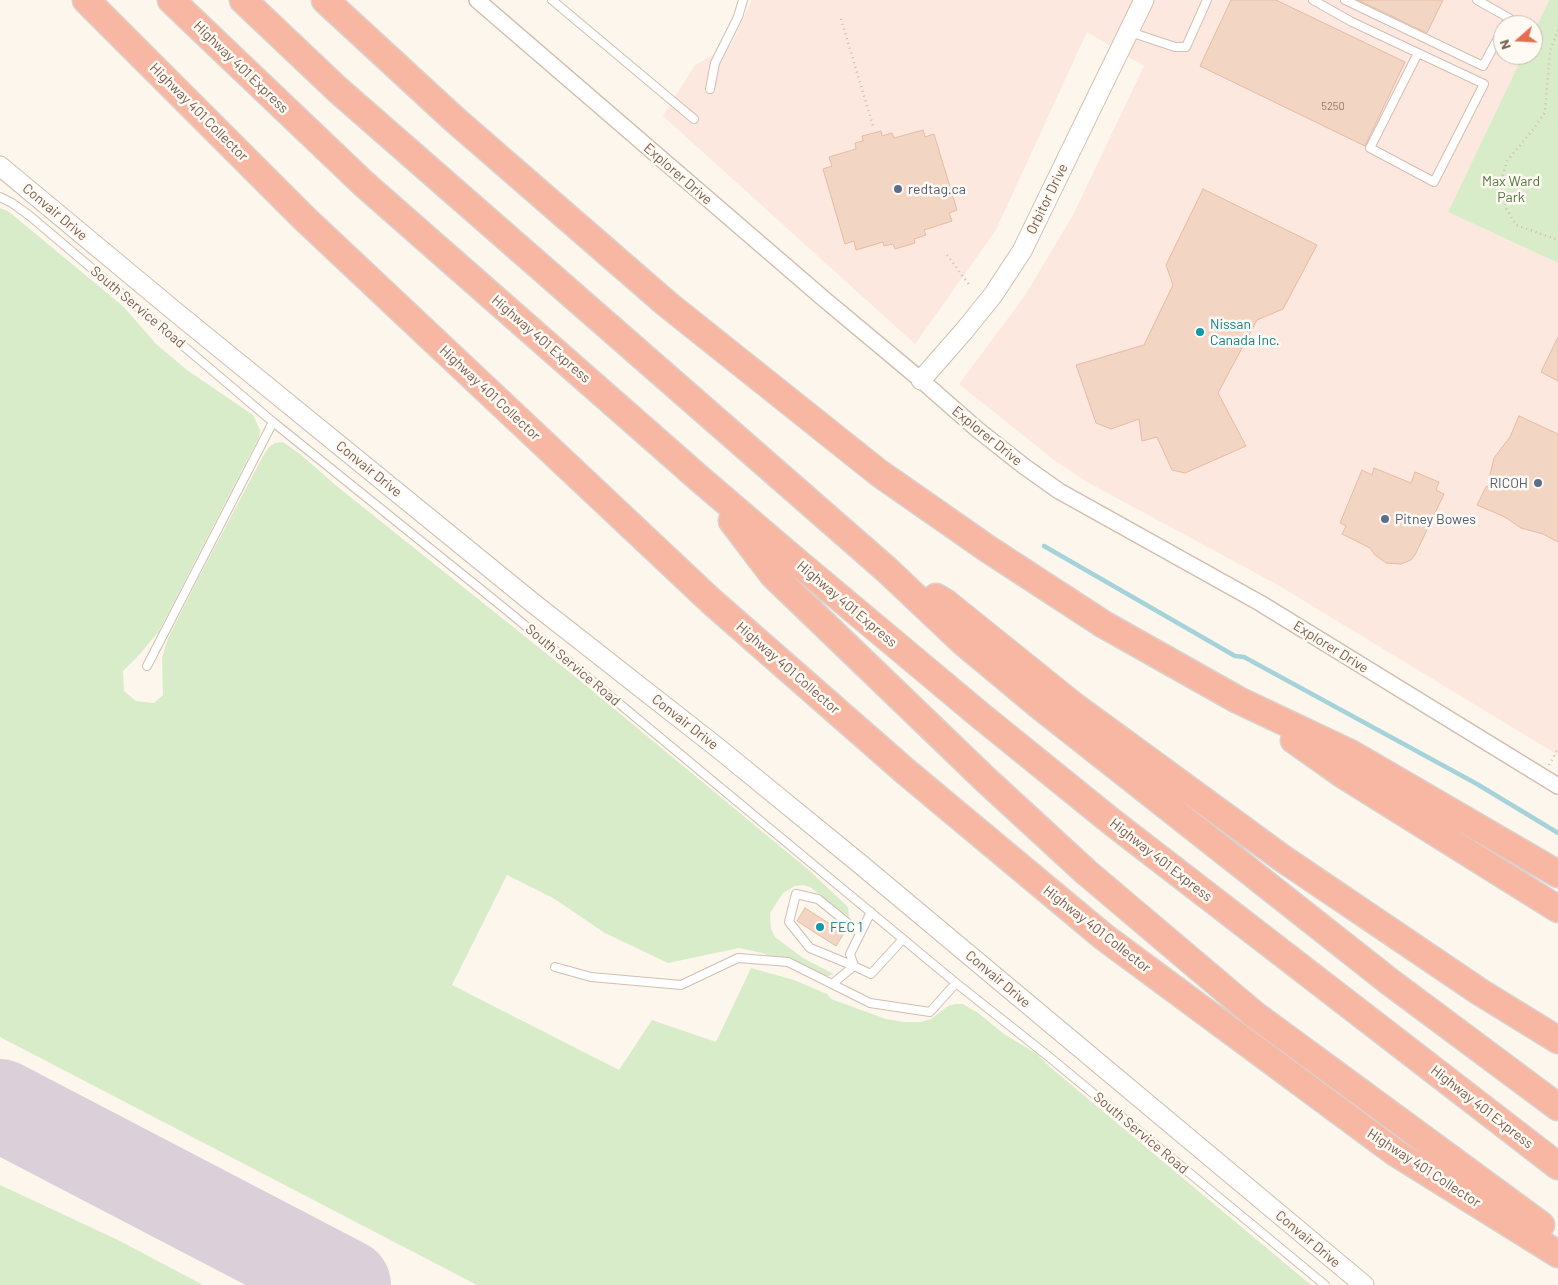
<!DOCTYPE html>
<style>
body{margin:0}
#map{position:relative;width:1558px;height:1285px;overflow:hidden;background:#fdf6ec;font-family:Barlow,sans-serif}
canvas{display:block}
.north{position:absolute;left:1493px;top:15px;width:50px;height:50px;box-sizing:border-box;background:#fffaf3;border:1px solid #cabbb1;border-radius:50%;rotate:251deg;font-size:14px;font-weight:700;line-height:20px;text-align:center;color:#7a5c4d}
.north::after{content:'';display:block;margin:auto;width:18px;height:22px;background:#e76f51;clip-path:polygon(50% 0,100% 100%,50% 72%,0 100%)}
</style>
<div id="map">
<canvas width="1558" height="1285"></canvas>
<div class="north">N</div>
</div>
<script>
const ctx = document.querySelector('canvas').getContext('2d');
ctx.lineJoin = 'round';
function fill(path, color) { ctx.fillStyle = color; ctx.fill(path, 'evenodd'); }
const toPath = rows => new Path2D(rows.map(r => 'M' + r).join(''));
function stroke(path, color, width, dash) { ctx.strokeStyle = color; ctx.lineWidth = width; ctx.lineCap = dash ? 'butt' : 'round'; ctx.setLineDash(dash || []); ctx.stroke(path); }
function drawText(font, color, halo, rows, align = 'center') {
  ctx.font = font + ' Barlow,sans-serif'; ctx.lineWidth = 5; ctx.setLineDash([]); ctx.textBaseline = 'middle'; ctx.strokeStyle = halo; ctx.fillStyle = color; for (const [text, x, y, turn = 0] of rows) {
    ctx.save(); ctx.translate(x, y); ctx.rotate((+turn || 0) * Math.PI / 180); ctx.textAlign = isNaN(turn) ? turn : align; if (halo) ctx.strokeText(text, 0, 0); ctx.fillText(text, 0, 0); ctx.restore();
  }
}
fill(toPath([
 [752,0,1549,0,1533,34,1533,25,1503,25,1503,55,1523,55,1448,212,1558,263,1558,755,1276,584,1087,482,1054,460,959,384,1024,297,1073,215,1144,66,1087,32,996,230,915,344,663,116,695,65,731,45]
]), '#fde8e0');
fill(toPath([
 [1549,0,1558,0,1558,263,1448,212,1523,55,1533,55,1533,34],
 [0,208,8,211,124,307,156,344,187,370,253,415,260,430,259,437,256,443,159,631,140,654,123,671,124,691,136,701,154,703,163,695,162,658,168,638,198,579,263,456,269,447,275,443,283,442,300,454,339,488,577,678,811,872,848,907,849,917,810,887,803,885,795,886,783,893,770,913,771,929,775,937,803,958,834,974,826,977,762,953,739,948,668,963,605,933,553,898,507,875,452,985,619,1070,652,1020,716,1042,751,968,794,980,827,994,831,999,886,1019,905,1022,920,1022,931,1019,948,1006,955,1004,963,1004,978,1013,1004,1034,1037,1054,1051,1068,1311,1285,477,1285,0,1037],
 [0,1185,118,1240,203,1285,0,1285]
]), '#d8ecc9');
stroke(toPath([
 [1044,546,1235,656,1244,657,1477,784,1558,833]
]), '#a5d3da', 4.5);
stroke(toPath([
 [0,1116,78,1145],
 [342,1284,344,1285]
]), '#dbcfda', 38);
stroke(toPath([
 [0,1105,345,1285]
]), '#dbcfda', 92);
const building = toPath([
 [1231,0,1276,0,1405,62,1365,146,1200,66,1231,0],
 [1358,0,1443,0,1427,33,1358,0],
 [923,130,925,137,934,134,957,210,949,213,952,221,924,230,926,235,914,239,915,243,895,249,893,244,884,246,883,242,856,250,854,241,845,244,823,169,832,166,829,157,856,149,855,143,863,141,862,136,881,131,882,136,892,133,894,138,923,130],
 [1203,189,1317,245,1283,309,1257,320,1218,393,1246,446,1185,473,1172,470,1157,437,1142,441,1139,419,1111,429,1096,423,1076,365,1144,345,1173,285,1166,265,1203,189],
 [1558,337,1558,381,1541,372,1558,337],
 [1519,416,1558,434,1558,542,1543,534,1521,528,1505,517,1477,505,1486,487,1489,486,1490,475,1494,458,1510,437,1519,416],
 [1374,468,1411,483,1415,472,1439,482,1436,490,1444,494,1415,555,1411,560,1401,564,1386,563,1375,555,1370,548,1342,534,1346,526,1340,523,1362,470,1372,475,1374,468],
 [805,908,844,933,836,946,797,921,805,908]
]);
fill(building, '#f3d5c3');
stroke(building, '#e6bba3', 1);
const service = toPath([
 [552,0,694,119],
 [1313,0,1352,22,1484,84,1434,182,1370,148,1418,53],
 [1345,0,1483,66,1503,29],
 [1477,0,1509,18,1505,25],
 [1130,32,1175,47,1186,47,1207,0],
 [710,89,715,63,738,17,743,0],
 [0,197,12,203,30,216,273,422,504,608,956,983,1048,1056,1325,1285],
 [147,666,273,422],
 [860,933,818,899,796,894,789,922,810,948,854,966,850,954,871,912],
 [555,967,591,977,681,985,738,958,788,962,870,1003,930,1012,956,983],
 [832,984,854,966,871,974,903,939]
]);
const minor = toPath([
 [477,0,824,299,921,380,978,430,1025,467,1059,491,1260,603,1558,786]
]);
const tertiary = toPath([
 [0,166,172,309,533,603,718,748,859,863,1364,1285],
 [921,380,964,331,993,295,1022,251,1144,0]
]);
const motorway = toPath([
 [86,0,305,219,711,601,905,771,1104,937,1396,1153,1558,1254],
 [171,0,364,184,701,480,791,557,981,716,1112,822,1558,1166],
 [243,0,338,90,887,570,962,641,1040,706,1390,982,1558,1107],
 [325,0,454,119,667,304,879,473,988,549,1103,624,1238,700,1350,753,1558,874],
 [732,521,773,575,986,780,1086,872,1255,1015,1541,1225],
 [936,597,946,603,1074,706,1282,858,1480,992,1558,1040],
 [1294,740,1342,774,1558,909]
]);
stroke(service, '#d1beb0', 10);
stroke(minor, '#d1beb0', 18);
stroke(tertiary, '#d1beb0', 21);
stroke(motorway, '#dad1cd', 29);
stroke(toPath([
 [841,19,873,126],
 [1558,30,1550,51,1545,112,1535,127,1507,161,1500,183,1506,208,1516,225,1558,240],
 [947,255,970,286],
 [1549,765,1558,749]
]), '#d9b8a5', 2.5, [1, 4]);
stroke(service, '#fff', 8);
stroke(minor, '#fff', 15);
stroke(tertiary, '#fff', 19);
stroke(motorway, '#f7b7a3', 26);
for (const [x, y, r, color] of [
 [898,189,5,"#5c6f8a"],
 [1200,332,5,"#0f9aa8"],
 [1538,483,5,"#5c6f8a"],
 [1385,519,5,"#5c6f8a"],
 [820,927,5,"#0f9aa8"]
]) { const dot = new Path2D(); dot.arc(x, y, r, 0, 2 * Math.PI); ctx.fillStyle = color; ctx.fill(dot); stroke(dot, '#fffaf3', 2); }
drawText('11px', '#987a6a', null, [
 ["5250",1333,106]
]);
drawText('14px', '#7a5c4d', '#fffaf3', [
 ["Highway 401 Express",241,67,44],
 ["Highway 401 Collector",199,112,45],
 ["Explorer Drive",678,174,41],
 ["Orbitor Drive",1047,199,-64],
 ["Convair Drive",55,212,40],
 ["South Service Road",138,307,40],
 ["Highway 401 Express",541,339,41],
 ["Highway 401 Collector",490,393,43],
 ["Explorer Drive",987,436,39],
 ["Convair Drive",369,469,39],
 ["Highway 401 Express",847,604,40],
 ["Explorer Drive",1331,647,32],
 ["South Service Road",573,665,40],
 ["Highway 401 Collector",788,668,41],
 ["Convair Drive",685,722,38],
 ["Highway 401 Express",1161,860,38],
 ["Highway 401 Collector",1097,929,38],
 ["Convair Drive",998,979,40],
 ["Highway 401 Express",1482,1107,38],
 ["South Service Road",1141,1133,40],
 ["Highway 401 Collector",1424,1168,33],
 ["Convair Drive",1308,1239,40]
]);
drawText('14px', '#537a41', '#fffaf3', [
 ["Max Ward",1511,181],
 ["Park",1511,197]
]);
drawText('14px', '#4e5e75', '#fffaf3', [
 ["redtag.ca",908,189],
 ["RICOH",1528,483,"right"],
 ["Pitney Bowes",1395,519]
], 'left');
drawText('14px', '#0d838f', '#fffaf3', [
 ["Nissan",1210,324],
 ["Canada Inc.",1210,340],
 ["FEC 1",830,927]
], 'left');
</script>
